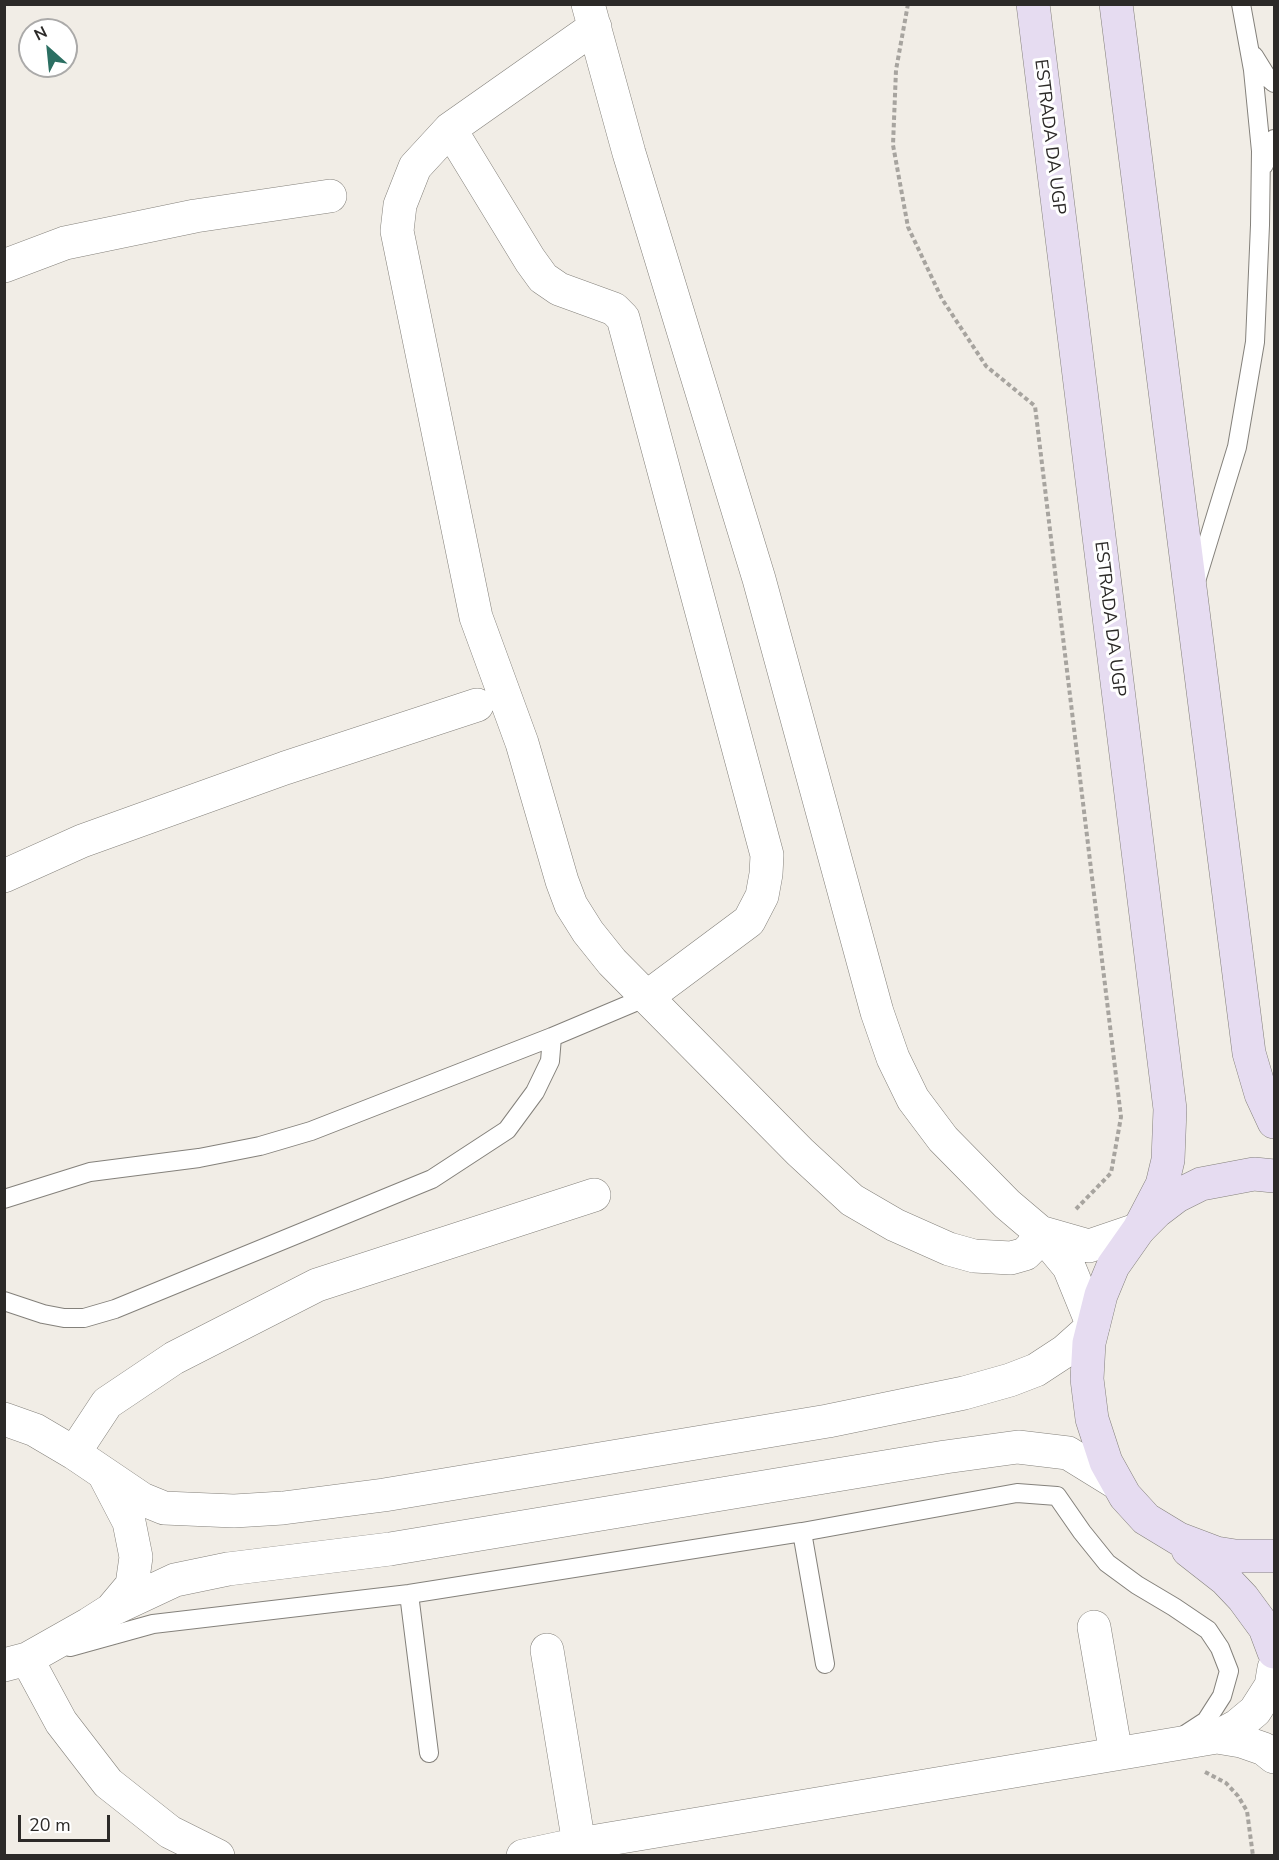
<!DOCTYPE html>
<style>
body{margin:0}
#map{position:relative;width:1279px;height:1860px;overflow:hidden;background:#f1ede6;font-family:"Nunito Sans",sans-serif}
canvas{display:block}
.frame{position:absolute;inset:0;border:6px solid #2c2a28;pointer-events:none}
.north{position:absolute;left:18px;top:18px;width:60px;height:60px;box-sizing:border-box;background:#fff;border:2px solid #abaaa9;border-radius:50%;rotate:333deg;font-size:16px;font-weight:700;line-height:24px;text-align:center;color:#2c2a28}
.north::after{content:'';display:block;margin:auto;width:21px;height:27px;background:#2b6f62;clip-path:polygon(50% 0,100% 100%,50% 72%,0 100%)}
.scale{position:absolute;left:18px;top:1815px;width:92px;height:27px;box-sizing:border-box;border:3px solid #2c2a28;border-top:0;padding-left:8px;font-size:18px;line-height:21px;white-space:nowrap;color:#2c2a28;-webkit-text-stroke:4px #fff;paint-order:stroke}
</style>
<div id="map">
<canvas width="1279" height="1860"></canvas>
<div class="frame"></div>
<div class="north">N</div>
<div class="scale">20 m</div>
</div>
<script>
const ctx = document.querySelector('canvas').getContext('2d');
ctx.lineJoin = 'round';
const toPath = rows => new Path2D(rows.map(r => 'M' + r).join(''));
function stroke(path, color, width, dash) { ctx.strokeStyle = color; ctx.lineWidth = width; ctx.lineCap = dash ? 'butt' : 'round'; ctx.setLineDash(dash || []); ctx.stroke(path); }
function drawText(font, color, halo, rows, align = 'center') {
  ctx.font = font + ' "Nunito Sans",sans-serif'; ctx.lineWidth = 6; ctx.setLineDash([]); ctx.textBaseline = 'middle'; ctx.strokeStyle = halo; ctx.fillStyle = color; for (const [text, x, y, turn = 0] of rows) {
    ctx.save(); ctx.translate(x, y); ctx.rotate((+turn || 0) * Math.PI / 180); ctx.textAlign = isNaN(turn) ? turn : align; if (halo) ctx.strokeText(text, 0, 0); ctx.fillText(text, 0, 0); ctx.restore();
  }
}
const lane = toPath([
 [1254,56,1267,77,1274,83],
 [1264,165,1274,139],
 [1196,581,1237,447,1255,342,1260,225,1261,151,1253,70,1241,4],
 [4,1199,90,1172,199,1158,260,1146,311,1131,552,1037,647,997],
 [4,1301,43,1314,64,1318,84,1318,115,1309,432,1179,507,1130,535,1092,550,1061,552,1037],
 [802,1532,825,1664],
 [409,1594,429,1753],
 [70,1647,153,1624,409,1594,802,1532,1017,1493,1057,1496,1082,1532,1107,1563,1137,1585,1174,1607,1208,1630,1220,1648,1229,1671,1222,1696,1206,1721,1183,1736]
]);
const street = toPath([
 [595,27,450,129,415,167,400,205,397,231,476,617,522,743,562,881,571,905,588,932,612,962,800,1152,852,1200,895,1225,949,1249,974,1256,1011,1258,1025,1254,1032,1247,1040,1232],
 [450,129,530,260,543,278,559,289,614,309,623,318,767,855,766,874,762,896,749,921,647,997],
 [4,266,65,243,195,216,330,196],
 [4,876,82,841,285,768,477,705],
 [1040,1232,1089,1246,1139,1229],
 [4,1419,35,1430,74,1453,142,1499,164,1508,234,1511,283,1508,384,1495,828,1421,964,1393,1010,1380,1036,1370,1065,1351,1093,1326,1069,1267,1040,1232,1007,1204,943,1139,913,1099,893,1058,877,1012,759,579,629,153,588,4],
 [74,1453,107,1403,174,1358,317,1285,594,1195],
 [105,1476,129,1522,136,1557,132,1585,111,1610],
 [1094,1627,1116,1754],
 [547,1650,579,1844],
 [27,1659,61,1722,108,1783,170,1832,218,1856],
 [4,1665,27,1659,89,1624,111,1610,175,1580,228,1569,390,1549,945,1457,1018,1447,1068,1453,1115,1482],
 [1217,1737,1237,1726,1255,1711,1271,1686,1274,1668],
 [523,1856,579,1844,1217,1737,1241,1741,1264,1749,1274,1757]
]);
const secondary = toPath([
 [1033,4,1170,1109,1168,1160,1162,1185,1139,1229],
 [1116,4,1249,1053,1261,1094,1274,1122],
 [1274,1176,1254,1174,1201,1184,1177,1196,1156,1212,1139,1229,1113,1266,1101,1295,1089,1343,1087,1379,1092,1419,1106,1462,1125,1496,1146,1519,1179,1539,1216,1553,1235,1556,1274,1556],
 [1188,1550,1225,1579,1243,1598,1265,1628,1274,1652]
]);
stroke(lane, '#84817b', 20);
stroke(street, '#84817b', 34);
stroke(secondary, '#84817b', 34);
stroke(toPath([
 [908,4,896,70,893,145,908,227,942,299,986,366,1035,406,1121,1117,1111,1173,1076,1209],
 [1205,1772,1226,1783,1238,1796,1247,1811,1253,1856]
]), '#a7a49f', 4, [4.5, 3]);
stroke(lane, '#fff', 18);
stroke(street, '#fff', 33);
stroke(secondary, '#e6dcf1', 33);
drawText('18px', '#2c2a28', '#fff', [
 ["ESTRADA DA UGP",1049,137,83],
 ["ESTRADA DA UGP",1109,619,83]
]);
</script>
